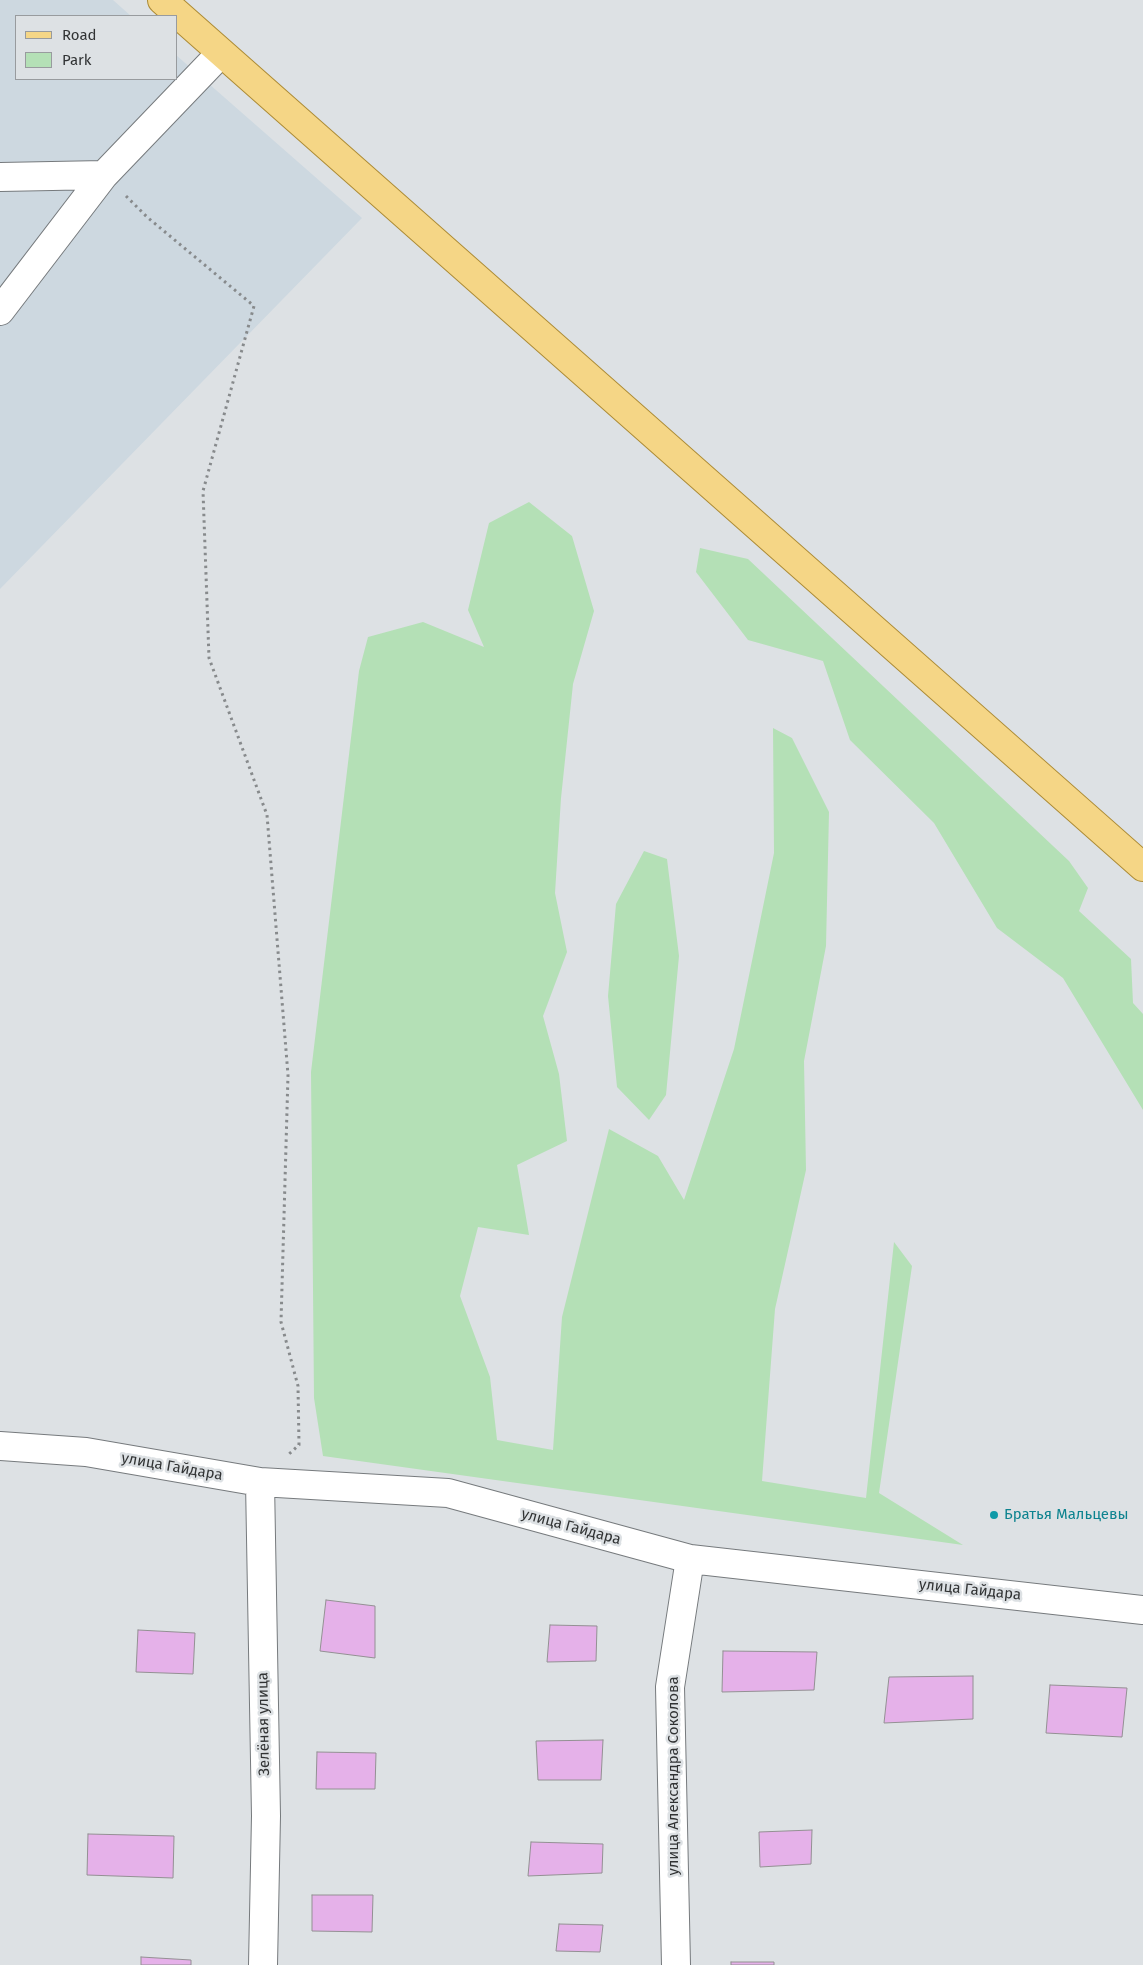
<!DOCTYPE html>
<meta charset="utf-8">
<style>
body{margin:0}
#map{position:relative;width:1143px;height:1965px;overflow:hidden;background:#dde1e4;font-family:"Fira Sans",sans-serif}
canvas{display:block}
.legend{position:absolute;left:15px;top:15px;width:162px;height:65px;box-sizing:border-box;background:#dde1e4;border:1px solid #989b9e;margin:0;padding:6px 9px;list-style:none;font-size:15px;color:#313334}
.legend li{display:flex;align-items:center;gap:10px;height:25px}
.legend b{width:25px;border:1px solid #989b9e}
</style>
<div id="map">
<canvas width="1143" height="1965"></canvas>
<ul class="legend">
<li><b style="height:6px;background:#f5d686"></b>Road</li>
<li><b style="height:14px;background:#b4e0b6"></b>Park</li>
</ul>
</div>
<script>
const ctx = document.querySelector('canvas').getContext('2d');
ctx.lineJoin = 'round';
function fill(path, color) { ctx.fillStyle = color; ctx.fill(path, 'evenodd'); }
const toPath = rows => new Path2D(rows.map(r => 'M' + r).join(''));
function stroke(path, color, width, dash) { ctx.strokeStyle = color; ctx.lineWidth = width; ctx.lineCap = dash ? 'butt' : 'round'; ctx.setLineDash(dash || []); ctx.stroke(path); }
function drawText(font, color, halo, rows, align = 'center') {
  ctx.font = font + ' "Fira Sans",sans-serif'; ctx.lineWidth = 5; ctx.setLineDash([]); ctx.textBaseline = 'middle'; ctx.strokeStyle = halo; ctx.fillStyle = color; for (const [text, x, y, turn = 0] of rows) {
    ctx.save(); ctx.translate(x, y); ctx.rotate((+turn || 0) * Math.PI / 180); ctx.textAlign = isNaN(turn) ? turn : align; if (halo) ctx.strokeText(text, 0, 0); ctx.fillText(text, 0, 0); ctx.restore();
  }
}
fill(toPath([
 [0,0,113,0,131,16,16,16,16,79,176,79,176,55,362,218,0,589]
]), '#cdd8e0');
fill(toPath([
 [529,502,572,536,594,611,573,684,561,798,555,893,567,952,543,1016,559,1074,567,1141,517,1165,529,1235,478,1227,460,1296,490,1377,497,1440,553,1450,562,1317,609,1129,658,1156,684,1200,734,1049,774,853,773,728,792,738,829,812,826,946,804,1061,806,1170,775,1309,762,1481,866,1498,894,1242,912,1266,879,1493,963,1545,323,1456,314,1398,311,1072,359,671,368,637,423,622,484,647,468,610,489,523],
 [700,548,748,559,1069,861,1088,888,1079,911,1131,959,1133,1003,1143,1014,1143,1110,1063,978,997,928,934,823,850,740,823,661,748,640,696,572],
 [644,851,667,859,679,956,666,1095,649,1120,617,1087,608,996,616,904]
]), '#b4e0b6');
const building = toPath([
 [326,1600,375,1606,375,1658,320,1651,326,1600],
 [550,1625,597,1626,596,1661,547,1662,550,1625],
 [138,1630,195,1633,193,1674,136,1672,138,1630],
 [723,1651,817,1652,814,1690,722,1692,723,1651],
 [973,1676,973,1719,884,1723,889,1677,973,1676],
 [1050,1685,1127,1688,1122,1737,1046,1733,1050,1685],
 [603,1740,601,1780,538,1780,536,1741,603,1740],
 [317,1752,376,1753,375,1789,316,1789,317,1752],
 [812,1830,811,1864,760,1867,759,1832,812,1830],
 [88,1834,174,1836,173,1878,87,1875,88,1834],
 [531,1842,603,1844,602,1873,528,1876,531,1842],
 [312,1895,373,1895,372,1932,312,1931,312,1895],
 [559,1924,603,1925,600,1952,556,1951,559,1924],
 [141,1957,191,1960,191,1965,141,1965,141,1957],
 [731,1962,774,1962,774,1965,731,1965,731,1962]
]);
fill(building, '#e5b1e9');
stroke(building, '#939093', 1);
const minor = toPath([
 [0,177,104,175],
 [0,311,104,175,221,53],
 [0,1446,86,1452,260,1482,448,1493,690,1559,1143,1610],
 [260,1482,266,1816,263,1965],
 [676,1965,670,1687,690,1559]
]);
const major = toPath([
 [162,0,1143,867]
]);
stroke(minor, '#767a7d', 30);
stroke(major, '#ac8b35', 30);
stroke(toPath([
 [126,196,147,217,254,306,203,491,209,658,267,815,288,1075,281,1322,298,1386,299,1445,289,1454]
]), '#878a8c', 3, [2.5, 4]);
stroke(minor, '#fff', 28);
stroke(major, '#f5d686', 28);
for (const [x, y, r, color] of [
 [994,1515,5,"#0f9aa8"]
]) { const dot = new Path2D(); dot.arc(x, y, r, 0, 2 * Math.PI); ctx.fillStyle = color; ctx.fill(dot); stroke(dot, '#dde1e4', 2); }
drawText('15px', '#313334', '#dde1e4', [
 ["улица Гайдара",172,1467,10],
 ["улица Гайдара",571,1527,15],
 ["улица Гайдара",970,1590,6],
 ["Зелёная улица",264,1724,-91],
 ["улица Александра Соколова",674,1776,-90]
]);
drawText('15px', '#0d838f', '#dde1e4', [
 ["Братья Мальцевы",1004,1515]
], 'left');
</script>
